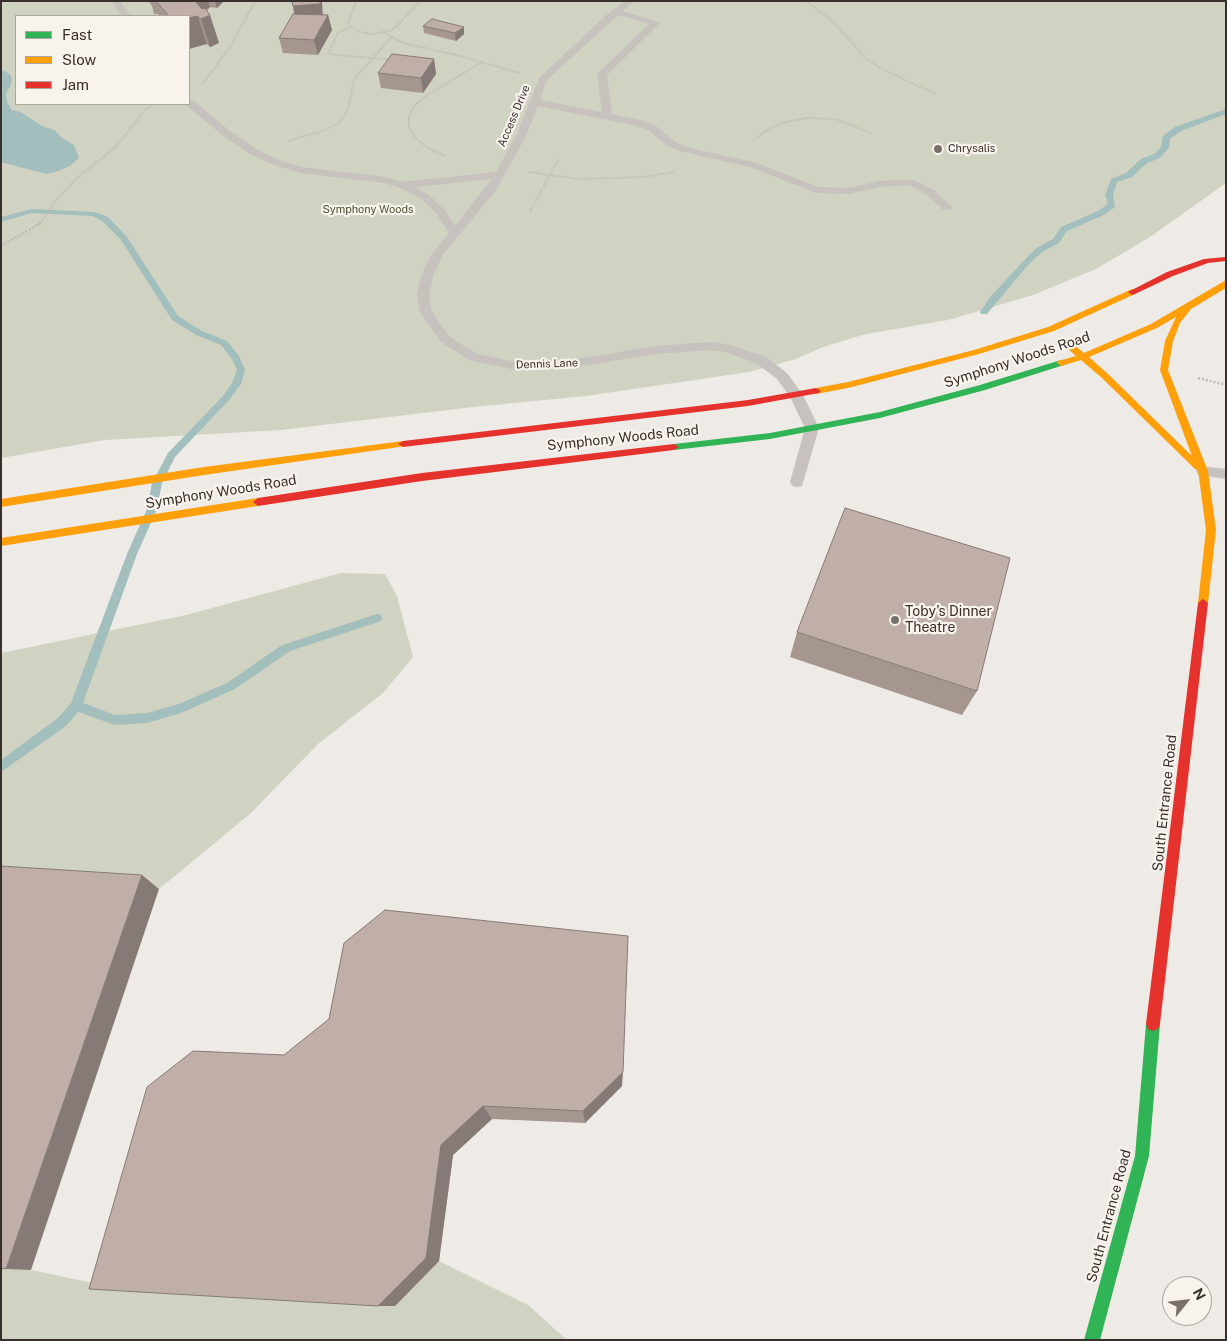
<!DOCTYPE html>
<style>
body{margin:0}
#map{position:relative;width:1227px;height:1341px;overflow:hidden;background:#eeeae6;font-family:"Public Sans",sans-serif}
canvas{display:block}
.frame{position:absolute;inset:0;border:2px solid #392f2c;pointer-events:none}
.legend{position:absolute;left:15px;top:15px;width:175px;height:90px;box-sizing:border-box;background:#f9f3ee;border:1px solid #aca5a0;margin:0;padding:6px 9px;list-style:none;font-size:15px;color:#392f2c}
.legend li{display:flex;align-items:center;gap:10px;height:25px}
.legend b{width:25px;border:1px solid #aca5a0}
.north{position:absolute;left:1162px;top:1276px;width:50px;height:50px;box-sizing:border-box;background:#f9f3ee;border:1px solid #aca5a0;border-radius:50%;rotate:61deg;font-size:14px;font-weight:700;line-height:20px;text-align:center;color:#392f2c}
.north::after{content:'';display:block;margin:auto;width:18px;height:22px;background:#78706d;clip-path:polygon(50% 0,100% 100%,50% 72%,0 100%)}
</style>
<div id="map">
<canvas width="1227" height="1341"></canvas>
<div class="frame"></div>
<ul class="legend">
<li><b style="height:6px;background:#30b455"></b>Fast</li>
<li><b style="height:6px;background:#ff9f0a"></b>Slow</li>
<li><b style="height:6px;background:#e5322d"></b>Jam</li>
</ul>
<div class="north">N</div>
</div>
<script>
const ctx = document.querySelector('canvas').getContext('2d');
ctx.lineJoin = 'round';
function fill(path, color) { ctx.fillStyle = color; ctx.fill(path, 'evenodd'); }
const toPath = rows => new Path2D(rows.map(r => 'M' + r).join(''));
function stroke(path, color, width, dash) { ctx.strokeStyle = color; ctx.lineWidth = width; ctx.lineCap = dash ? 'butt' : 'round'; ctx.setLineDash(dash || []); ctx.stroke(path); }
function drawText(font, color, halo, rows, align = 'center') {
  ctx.font = font + ' "Public Sans",sans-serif'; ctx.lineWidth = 4.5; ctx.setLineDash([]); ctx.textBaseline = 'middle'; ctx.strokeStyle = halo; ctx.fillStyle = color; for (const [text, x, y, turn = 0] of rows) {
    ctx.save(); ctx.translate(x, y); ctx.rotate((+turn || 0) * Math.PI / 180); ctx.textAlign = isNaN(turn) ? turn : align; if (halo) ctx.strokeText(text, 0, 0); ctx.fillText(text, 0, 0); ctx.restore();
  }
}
fill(toPath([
 [1,1,1226,1,1226,183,1150,237,1096,269,1033,295,948,320,866,334,823,347,796,359,749,372,586,396,473,407,281,430,105,440,1,458],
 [16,16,189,16,189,104,16,104],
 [341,573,385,574,397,596,413,657,383,693,318,744,251,813,159,889,1,879,1,653,186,615],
 [439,1261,528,1305,567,1340,1,1340,1,1267,31,1270,127,1290,395,1305]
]), '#d0d3c1');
fill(toPath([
 [1,70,8,73,12,77,11,85,6,93,7,102,12,110,21,112,42,126,55,130,61,137,74,145,79,158,71,165,59,171,46,174,1,162]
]), '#a3bfbd');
fill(toPath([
 [1226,109,1226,114,1181,131,1170,139,1169,148,1160,158,1147,163,1132,177,1117,182,1113,195,1115,207,1104,215,1067,231,1059,243,1042,252,1028,265,987,314,981,314,980,312,991,296,1036,248,1053,239,1061,227,1098,211,1108,204,1105,195,1111,179,1126,173,1141,159,1154,154,1161,147,1163,136,1175,127,1226,109],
 [32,209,95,212,108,217,127,237,178,316,202,331,227,341,239,356,245,370,241,384,229,400,175,457,162,483,157,509,137,554,83,703,115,715,147,713,179,704,227,683,282,645,377,614,381,615,382,618,381,621,290,651,235,689,181,713,147,723,115,725,78,712,66,726,1,772,1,760,58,718,71,703,127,554,147,509,152,483,168,453,223,396,232,383,237,370,232,359,221,345,196,335,172,320,121,240,102,221,93,216,32,213,1,222,1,217,32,209]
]), '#a3bfbd');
stroke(toPath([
 [357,1,348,22,351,27,360,32,371,34,390,31,395,28,420,1],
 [806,1,830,19,867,59,880,68,935,94],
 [351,27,338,33,328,54,391,60],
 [383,32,403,43,456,55,520,73],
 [202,85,232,44,255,1],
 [288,141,325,130,340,122,348,110,354,79,391,38],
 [753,141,770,128,781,123,807,118,836,119,872,134],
 [446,156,428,148,415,138,409,127,409,117,414,106,426,96,482,62],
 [528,172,580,179,643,177,675,172],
 [530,211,559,159],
 [39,225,57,199,76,179,116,147,145,110,154,104]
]), '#c0bab6', 2, [1, 1]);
stroke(toPath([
 [1,246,41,223],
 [1198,378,1226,385]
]), '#c0bab6', 2.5, [2, 2]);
fill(toPath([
 [111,1,120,1,131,16,122,16,111,1],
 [625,1,635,1,623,11,660,23,607,75,612,114,644,121,656,126,676,142,686,147,757,163,818,187,850,188,879,181,914,180,934,190,953,208,951,210,943,210,926,194,909,185,879,187,850,194,816,193,750,167,679,151,668,146,648,130,637,126,538,106,526,136,496,190,442,256,433,276,429,295,432,312,449,336,465,347,478,354,511,361,576,359,655,346,710,342,731,345,766,357,787,373,803,395,819,428,802,486,797,487,792,486,790,482,805,428,790,397,777,379,756,363,725,352,710,350,655,354,576,367,511,369,469,360,441,342,420,312,417,295,421,276,431,255,449,233,436,213,421,199,403,189,384,183,301,173,271,164,250,154,222,135,185,104,189,104,189,99,193,100,230,131,258,150,279,160,302,167,385,177,401,182,496,172,516,136,540,77,605,16,625,1],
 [618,15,649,24,597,74,602,112,540,100,547,80,618,15],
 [492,179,455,226,444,209,429,195,415,187,492,179],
 [1203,466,1226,469,1226,479,1198,475,1196,471,1198,467,1203,466]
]), '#c7c2be');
fill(toPath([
 [1061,360,1065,363,1064,365,985,390,880,418,770,439,674,450,669,447,674,444,770,433,880,412,980,385,1061,360],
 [1153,1017,1158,1019,1160,1024,1149,1156,1100,1340,1084,1340,1135,1156,1146,1024,1148,1019,1153,1017]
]), '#30b455');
fill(toPath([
 [1226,280,1226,288,1191,309,1180,323,1173,341,1168,370,1208,471,1216,530,1208,603,1203,607,1198,603,1206,530,1198,470,1195,469,1102,378,1081,360,1061,366,1057,363,1058,361,1076,356,1068,349,1068,345,1074,345,1084,353,1151,324,1226,280],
 [1176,317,1165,341,1160,370,1192,456,1108,374,1089,357,1157,328,1176,317],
 [1132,289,1135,290,1135,294,1054,331,979,354,848,388,816,394,811,391,816,388,848,382,974,350,1048,327,1132,289],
 [403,441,408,444,406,446,204,475,1,507,1,499,204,467,403,441],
 [258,498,263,502,258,506,1,546,1,538,258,498]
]), '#ff9f0a');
fill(toPath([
 [1226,257,1226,261,1208,263,1173,276,1135,294,1132,295,1128,292,1167,272,1204,259,1226,257],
 [816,388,821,391,819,393,748,406,403,447,398,444,403,441,748,400,816,388],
 [674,444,679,447,674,450,422,481,258,506,253,502,258,498,422,473,674,444],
 [1203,599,1208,603,1160,1024,1158,1029,1153,1031,1148,1029,1146,1024,1198,603,1203,599]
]), '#e5322d');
fill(toPath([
 [148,1,224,1,217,8,210,7,207,10,219,43,210,47,207,44,189,16,159,16,158,14,154,14,152,6],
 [293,6,323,15,328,15,332,30,318,55,283,53,279,38,294,14],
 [423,26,464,34,456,41,424,33],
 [434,59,436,74,423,93,381,88,378,73],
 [797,632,977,691,962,715,790,657],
 [622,1086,585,1123,492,1119,453,1155,439,1261,395,1306,147,1087]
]), '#a59690');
fill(toPath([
 [189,1,208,1,210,7,198,17,207,44,189,49],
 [215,1,224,1,217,8],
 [320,1,322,1,323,19,296,21,293,6],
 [210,15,219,43,210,47,201,19],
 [328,15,332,30,318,55,314,40],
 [464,27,464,34,456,41,455,33],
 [434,59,436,74,423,93,421,78],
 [142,875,159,889,31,1270,6,1269],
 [623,1072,622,1086,585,1123,583,1111],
 [483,1106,492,1119,453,1155,439,1261,395,1306,378,1306,441,1145]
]), '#867a76');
const building = toPath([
 [156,1,195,1,202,9,205,8,210,15,201,19,197,16,189,18,189,16,169,16,156,1],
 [292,1,320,1,320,4,293,6,292,1],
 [293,14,328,15,314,40,279,38,293,14],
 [432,19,464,27,455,33,423,26,432,19],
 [392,54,434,59,421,78,378,73,392,54],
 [845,508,1010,558,977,691,797,632,845,508],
 [1,866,142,875,6,1269,1,1268,1,866],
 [385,910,628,936,623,1072,583,1111,483,1106,441,1145,426,1258,378,1306,89,1289,147,1087,193,1051,284,1055,329,1019,344,943,385,910]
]);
fill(building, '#c0aea8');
stroke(building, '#867a76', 1);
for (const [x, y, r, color] of [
 [938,149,5,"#78706d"],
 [895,620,5,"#78706d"]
]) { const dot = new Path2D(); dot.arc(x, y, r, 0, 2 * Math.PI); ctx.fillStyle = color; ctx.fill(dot); stroke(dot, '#f9f3ee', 2); }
drawText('11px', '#392f2c', '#f9f3ee', [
 ["Access Drive",514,116,-67],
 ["Dennis Lane",547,364,-2]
]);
drawText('11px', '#392f2c', '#f9f3ee', [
 ["Chrysalis",948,149]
], 'left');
drawText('11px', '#4b5531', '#f9f3ee', [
 ["Symphony Woods",368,210]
]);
drawText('14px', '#392f2c', '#f9f3ee', [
 ["Symphony Woods Road",1017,360,-18],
 ["Symphony Woods Road",623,438,-6],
 ["Symphony Woods Road",221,492,-9],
 ["South Entrance Road",1165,803,-84],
 ["South Entrance Road",1109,1216,-75]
]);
drawText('14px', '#392f2c', '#f9f3ee', [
 ["Toby's Dinner",905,612],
 ["Theatre",905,628]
], 'left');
</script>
